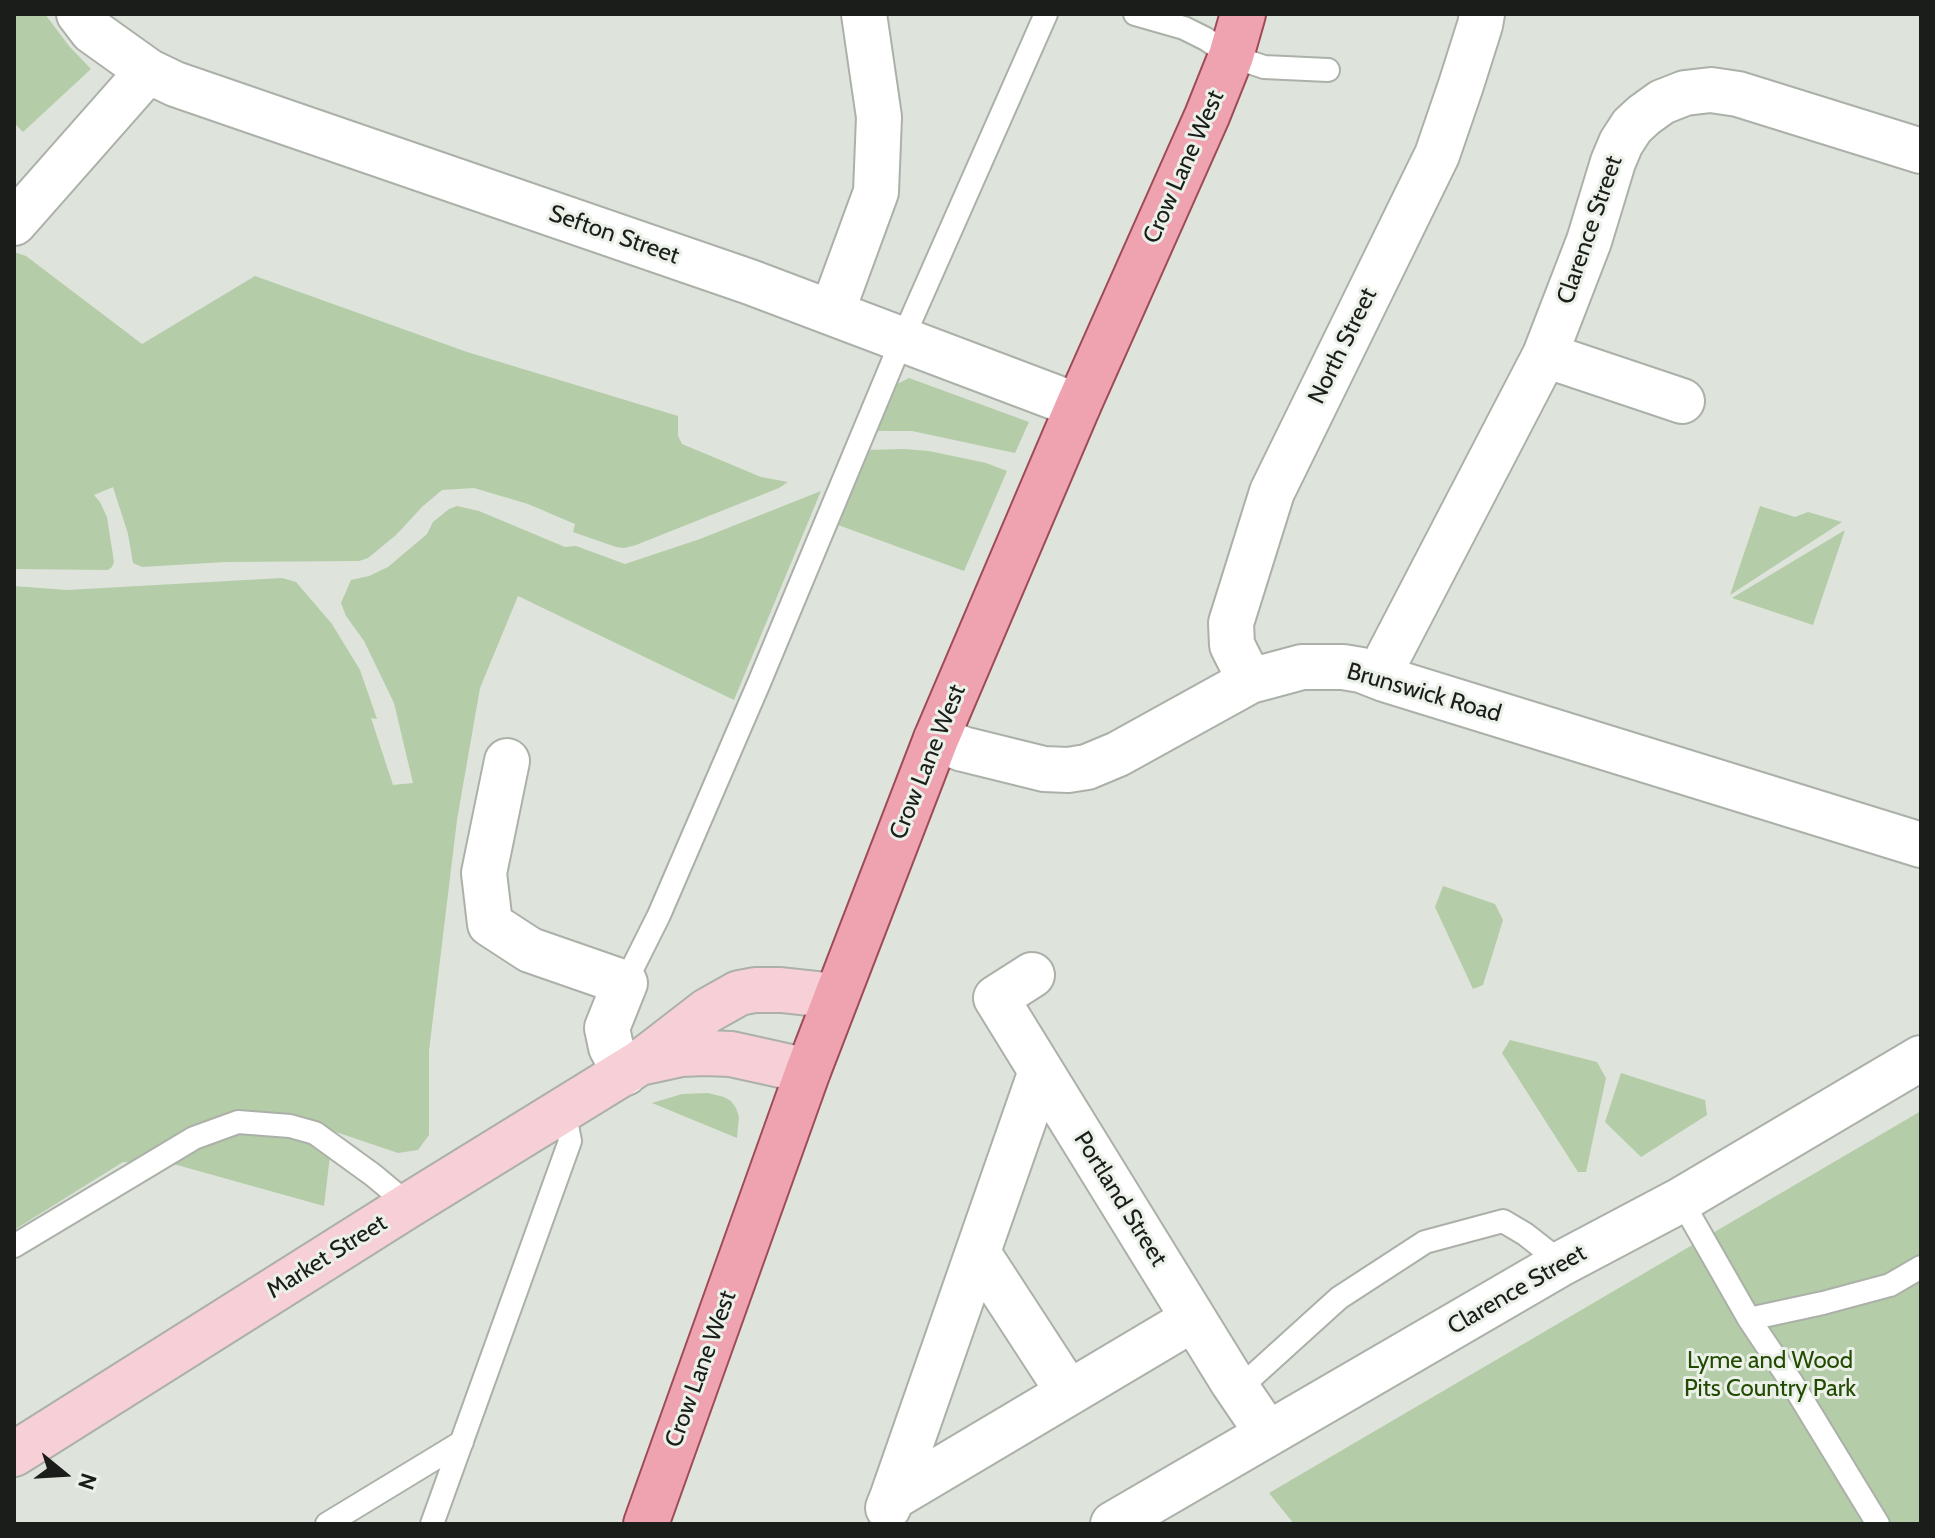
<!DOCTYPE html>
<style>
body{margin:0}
#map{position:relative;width:1935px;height:1538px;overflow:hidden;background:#dee4db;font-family:Cabin,sans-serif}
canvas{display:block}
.frame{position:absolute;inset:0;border:16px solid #1b1d1a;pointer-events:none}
.north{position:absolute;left:24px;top:1434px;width:80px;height:80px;-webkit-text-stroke:6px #ebf1e9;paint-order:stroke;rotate:108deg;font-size:22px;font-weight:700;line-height:32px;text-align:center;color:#1b1d1a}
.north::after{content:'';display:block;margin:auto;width:28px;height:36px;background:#1b1d1a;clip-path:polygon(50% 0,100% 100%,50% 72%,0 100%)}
</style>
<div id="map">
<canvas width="1935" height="1538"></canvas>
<div class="frame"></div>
<div class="north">N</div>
</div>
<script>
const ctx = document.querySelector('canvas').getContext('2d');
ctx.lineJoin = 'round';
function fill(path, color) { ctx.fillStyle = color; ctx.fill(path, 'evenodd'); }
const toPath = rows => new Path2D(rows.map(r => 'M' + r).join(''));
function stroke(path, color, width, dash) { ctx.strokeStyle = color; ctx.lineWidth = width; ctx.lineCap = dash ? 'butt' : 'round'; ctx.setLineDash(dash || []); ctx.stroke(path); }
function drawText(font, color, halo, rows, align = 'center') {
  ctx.font = font + ' Cabin,sans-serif'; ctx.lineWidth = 6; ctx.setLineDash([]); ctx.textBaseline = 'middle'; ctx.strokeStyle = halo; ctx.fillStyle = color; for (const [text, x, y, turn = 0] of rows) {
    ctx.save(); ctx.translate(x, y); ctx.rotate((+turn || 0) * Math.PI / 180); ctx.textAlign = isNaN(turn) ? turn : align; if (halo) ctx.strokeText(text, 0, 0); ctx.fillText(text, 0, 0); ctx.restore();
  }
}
fill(toPath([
 [14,14,45,14,69,46,91,69,23,132,14,123],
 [14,252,26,256,142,344,255,276,467,352,678,416,678,436,682,444,761,477,788,482,779,488,636,545,624,548,616,547,573,532,575,524,528,504,474,488,442,490,422,507,396,535,368,558,359,561,225,562,142,567,133,563,128,534,113,487,94,495,100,502,107,517,114,562,112,567,108,570,14,569],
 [909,378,1029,422,1015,453,912,431,876,431,895,385],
 [904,449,929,451,986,463,1007,471,964,571,838,525,867,450],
 [821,491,734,700,518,596,480,688,457,820,429,1051,429,1135,418,1150,398,1153,333,1131,324,1206,177,1165,123,1162,14,1230,14,586,67,590,282,578,296,582,332,624,360,670,377,719,371,718,393,785,413,783,394,703,364,641,346,616,341,603,351,580,369,576,388,567,427,534,433,522,449,509,457,506,479,511,565,547,576,546,625,564,700,539],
 [1760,506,1795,517,1808,512,1842,522,1730,595],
 [1845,530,1813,625,1732,598],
 [1443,886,1495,904,1503,920,1483,985,1473,989,1435,907],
 [1510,1040,1597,1062,1606,1078,1586,1172,1578,1172,1502,1053],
 [1621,1073,1705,1100,1707,1115,1641,1157,1605,1122],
 [708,1093,724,1097,731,1101,736,1108,739,1117,737,1138,652,1103,682,1094],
 [1921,1111,1921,1524,1294,1524,1269,1493]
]), '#b4cca7');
const lane = toPath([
 [1135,14,1184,28,1206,39,1231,56,1264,67,1328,70],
 [625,983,659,915,759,683,902,340,1046,14],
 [1681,1200,1749,1319,1792,1383,1878,1524],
 [14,1246,194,1138,238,1122,290,1126,315,1133,373,1175,409,1205],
 [1749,1319,1823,1303,1890,1285,1921,1267],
 [1232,1381,1254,1375,1339,1298,1425,1242,1503,1221,1525,1234,1562,1263],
 [327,1524,462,1442],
 [432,1524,570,1141,564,1110]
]);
const street = toPath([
 [79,14,92,31,148,71,175,84,750,282,1078,406],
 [14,223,148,71],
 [832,312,876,192,879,117,864,14],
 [1545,355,1682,401],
 [1384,679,1388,657,1545,355,1589,241,1613,162,1621,143,1632,126,1644,115,1662,102,1685,93,1711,90,1738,94,1921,151],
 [1250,681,1232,645,1231,623,1272,492,1437,155,1461,85,1480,25,1482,14],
 [936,739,963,749,1044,769,1068,770,1087,767,1118,754,1250,681,1302,667,1343,667,1361,670,1384,679,1921,845],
 [507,761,484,873,490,924,530,950,625,983,607,1028,611,1047,625,1073],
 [1032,975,996,998,1232,1381,1268,1434],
 [978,1253,1069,1393],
 [892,1498,1041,1071],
 [888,1508,892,1498,1193,1319],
 [1113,1524,1562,1263,1681,1200,1921,1058]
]);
const secondary = toPath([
 [644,1062,681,1054,705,1053,731,1054,808,1071],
 [14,1454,409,1205,641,1062,707,1011,739,993,755,990,781,990,836,996]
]);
const primary = toPath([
 [646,1524,808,1071,936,739,1078,406,1207,116,1231,56,1243,14]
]);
stroke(lane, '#abb1a8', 26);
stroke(street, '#abb1a8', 48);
stroke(secondary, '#abb1a8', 48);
stroke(primary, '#9e4b58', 48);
stroke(lane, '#fff', 22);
stroke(street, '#fff', 44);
stroke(secondary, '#f7d0d7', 44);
stroke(primary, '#efa2af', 44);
drawText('24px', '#1b1d1a', '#ebf1e9', [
 ["Crow Lane West",1184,167,-66],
 ["Clarence Street",1590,230,-71],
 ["Sefton Street",614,235,19],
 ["North Street",1343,346,-64],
 ["Brunswick Road",1424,693,16],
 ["Crow Lane West",928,762,-68],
 ["Portland Street",1120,1199,58],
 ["Market Street",327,1257,-32],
 ["Clarence Street",1517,1290,-30],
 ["Crow Lane West",701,1369,-70]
]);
drawText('24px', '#224a00', '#ebf1e9', [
 ["Lyme and Wood",1770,1361],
 ["Pits Country Park",1770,1389]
]);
</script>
